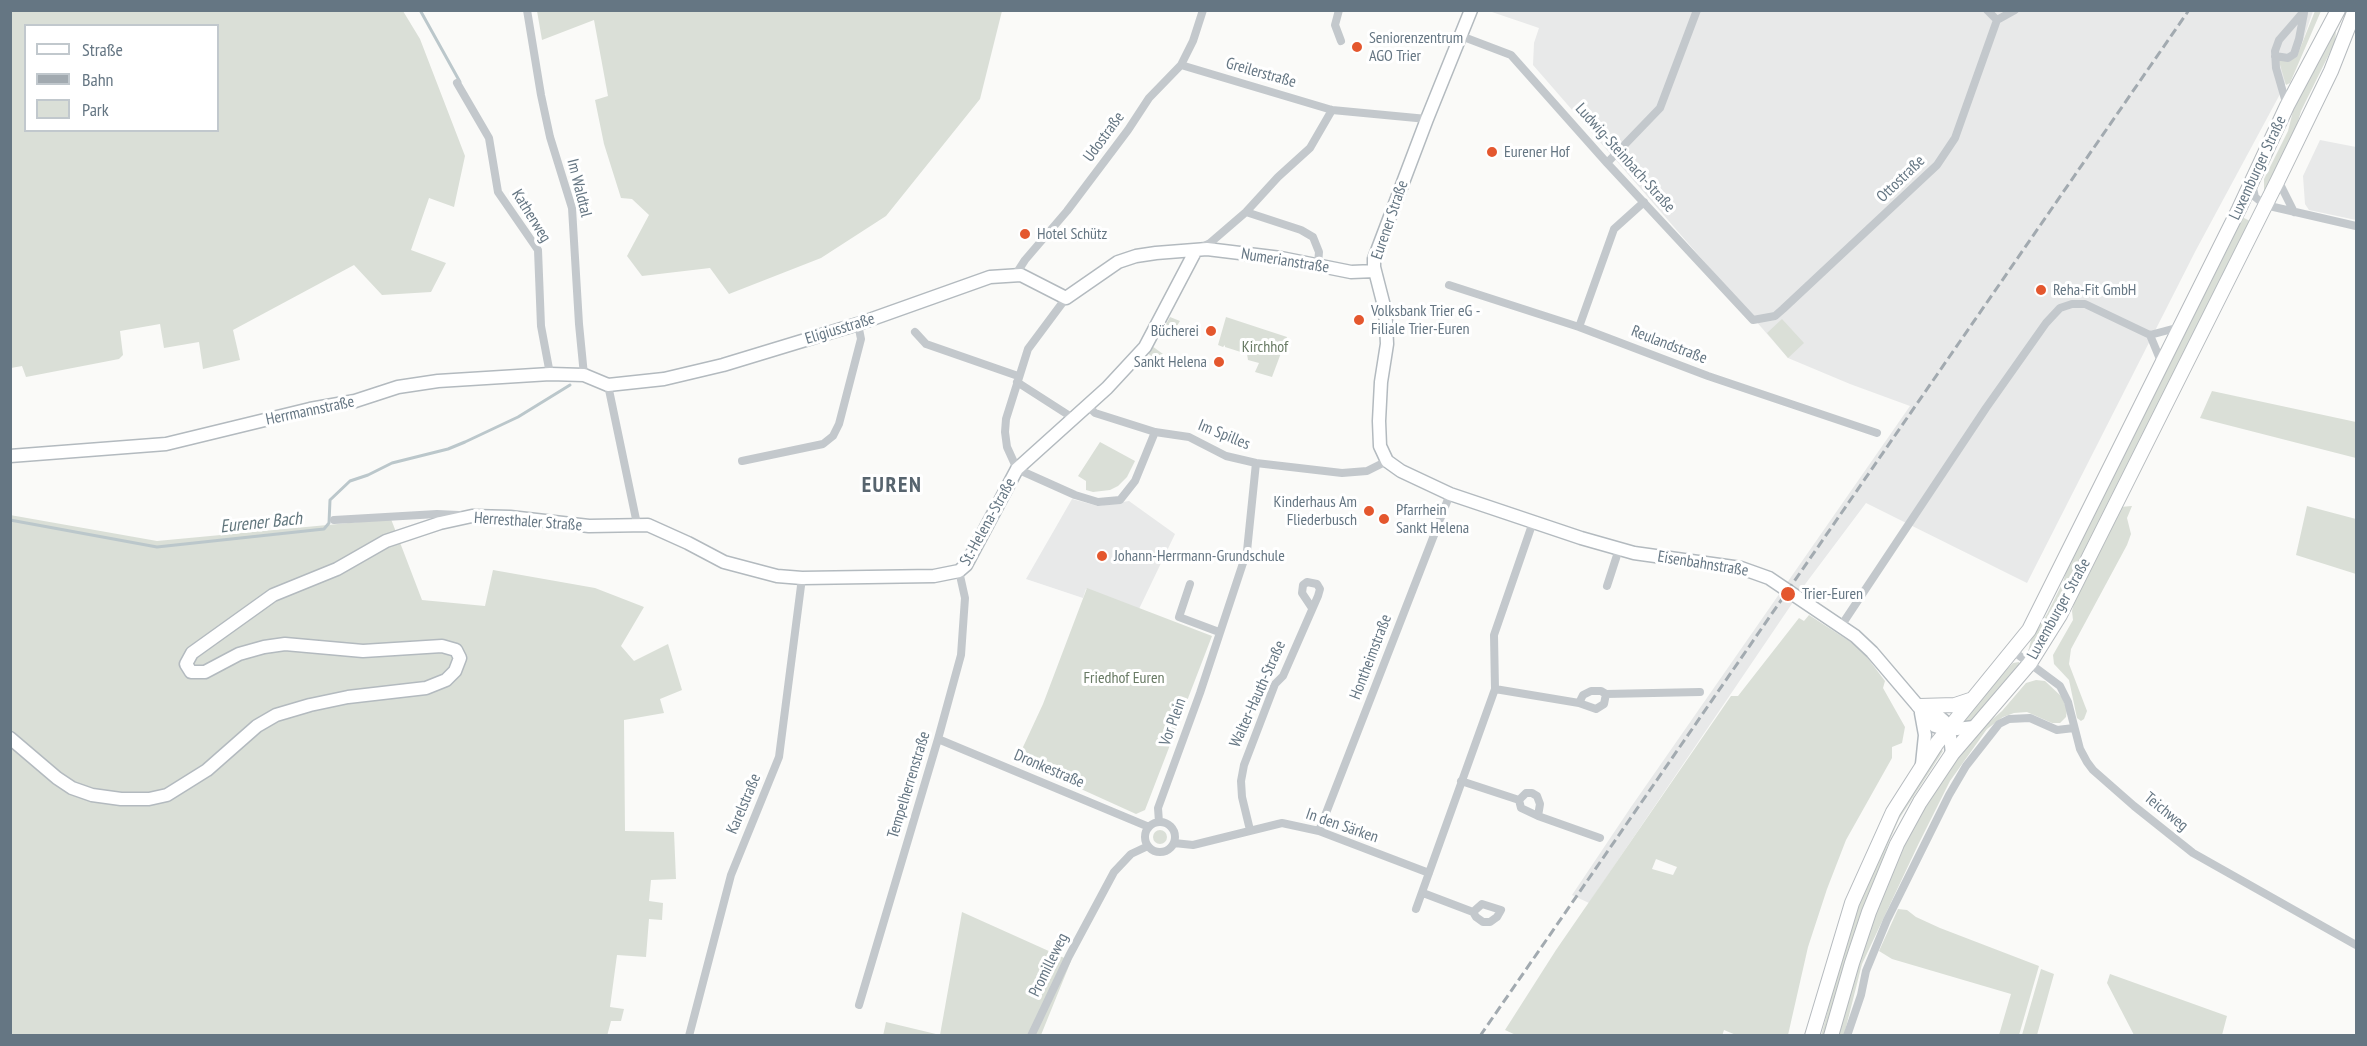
<!DOCTYPE html>
<meta charset="utf-8">
<style>
body{margin:0}
#map{position:relative;width:2367px;height:1046px;overflow:hidden;background:#fafaf8;font-family:"PT Sans Narrow",sans-serif}
canvas{display:block}
.frame{position:absolute;inset:0;border:12px solid #657683;pointer-events:none}
.legend{position:absolute;left:24px;top:24px;width:195px;height:108px;box-sizing:border-box;background:#fff;border:2px solid #c1c8cd;margin:0;padding:8px 10px;list-style:none;font-size:18px;color:#657683}
.legend li{display:flex;align-items:center;gap:12px;height:30px}
.legend b{width:30px;border:2px solid #c1c8cd}
</style>
<div id="map">
<canvas width="2367" height="1046"></canvas>
<div class="frame"></div>
<ul class="legend">
<li><b style="height:8px;background:#fff"></b>Straße</li>
<li><b style="height:8px;background:#a2aab0"></b>Bahn</li>
<li><b style="height:16px;background:#dadfd7"></b>Park</li>
</ul>
</div>
<script>
const ctx = document.querySelector('canvas').getContext('2d');
ctx.lineJoin = 'round';
function fill(path, color) { ctx.fillStyle = color; ctx.fill(path, 'evenodd'); }
const toPath = rows => new Path2D(rows.map(r => 'M' + r).join(''));
function stroke(path, color, width, dash) { ctx.strokeStyle = color; ctx.lineWidth = width; ctx.lineCap = dash ? 'butt' : 'round'; ctx.setLineDash(dash || []); ctx.stroke(path); }
function drawText(font, color, halo, rows, align = 'center') {
  ctx.font = font + ' "PT Sans Narrow",sans-serif'; ctx.lineWidth = 6; ctx.setLineDash([]); ctx.textBaseline = 'middle'; ctx.strokeStyle = halo; ctx.fillStyle = color; for (const [text, x, y, turn = 0] of rows) {
    ctx.save(); ctx.translate(x, y); ctx.rotate((+turn || 0) * Math.PI / 180); ctx.textAlign = isNaN(turn) ? turn : align; if (halo) ctx.strokeText(text, 0, 0); ctx.fillText(text, 0, 0); ctx.restore();
  }
}
fill(toPath([
 [1489,11,2313,11,2293,70,2196,250,2027,583,1866,503,1806,583,1589,903,1572,895,1631,807,1910,406,1850,384,1788,358,1533,65,1534,43,1539,28],
 [2320,140,2356,147,2356,220,2309,210,2305,204,2303,176],
 [1072,499,1098,506,1129,501,1175,534,1139,609,1086,589,1083,598,1026,579]
]), '#e8e9e9');
fill(toPath([
 [11,10,403,11,420,39,465,156,454,207,429,198,411,250,446,263,431,292,382,295,354,265,233,330,240,360,203,369,199,342,164,348,160,324,120,331,123,355,119,359,26,377,22,366,11,368],
 [26,26,218,26,218,130,26,130],
 [537,11,537,10,1002,11,980,99,886,216,821,258,729,294,710,268,642,276,627,256,649,215,632,199,621,198,604,144,595,100,608,96,594,20,542,40],
 [2315,11,2321,11,2290,83,2286,85,2279,61,2297,56],
 [2343,11,2346,11,2336,31,2335,42,2301,111,2295,132,2264,192,2264,179,2288,131,2293,111],
 [2242,217,2250,221,2052,616,2028,652,2031,640,2047,614,2063,582,2070,559],
 [1170,317,1180,321,1172,334,1162,331],
 [1226,317,1287,337,1272,377,1255,372,1259,363,1248,360,1247,354,1225,347,1225,345,1223,347,1218,345],
 [1782,319,1804,343,1788,358,1767,333],
 [1152,346,1163,354,1166,359,1165,365,1147,353],
 [2212,391,2356,422,2356,458,2200,418],
 [1100,442,1135,461,1127,477,1118,486,1110,490,1093,492,1086,490,1086,481,1078,476],
 [2132,506,2127,518,2131,534,2127,545,2071,649,2069,664,2087,711,2084,719,2081,721,2077,718,2069,680,2054,664,2053,655,2073,620,2072,611,2078,587,2120,507],
 [2307,506,2356,519,2356,574,2296,555],
 [10,515,157,541,391,519,422,600,485,606,493,570,595,588,644,607,621,646,634,661,668,644,682,690,660,699,664,713,624,720,625,831,674,832,676,879,651,880,649,901,663,903,662,920,649,919,646,957,617,955,610,1007,624,1009,621,1021,611,1021,607,1036,11,1035],
 [1087,588,1212,636,1145,810,1136,814,1017,760,1043,704],
 [1809,615,1860,648,1885,681,1883,688,1905,727,1902,743,1892,747,1892,758,1846,840,1827,889,1808,947,1788,1035,1736,1035,1724,1030,1722,1036,1518,1036,1505,1030,1556,950,1731,696,1738,696,1799,618,1804,621],
 [1656,859,1677,867,1673,875,1652,869],
 [2019,662,2020,665,1972,721,1966,725,1961,722,2007,669,2013,663],
 [2036,680,2045,681,2062,697,2067,710,2066,717,2060,723,2052,723,2027,712,2014,713,2003,717,1987,729,1950,781,1918,845,1862,964,1844,1035,1836,1036,1862,944,1895,860,1937,785,1962,752,1981,729,2002,711,2026,683],
 [1939,748,1943,751,1899,819,1889,842,1854,938,1826,1035,1821,1036,1829,1006,1829,993,1851,916,1895,817],
 '1153 837a7 7 0 1 1 14 0a7 7 0 1 1-14 0Z',
 [1898,909,1907,910,1916,917,1940,928,2039,966,2019,1035,1999,1035,2011,994,1892,959,1879,951],
 [962,912,1071,961,1041,1035,883,1036,886,1022,940,1035],
 [2041,969,2054,974,2037,1035,2022,1035],
 [2110,974,2227,1016,2222,1035,2134,1035,2107,983]
]), '#dadfd7');
stroke(toPath([
 [420,10,460,82],
 [10,520,157,547,324,529,329,523,330,500,350,481,368,475,392,463,448,449,465,442,518,417,570,385]
]), '#bbc7cb', 3);
const secondary = toPath([
 [1471,10,1427,119,1374,259,1374,267,1384,306,1386,322,1387,344,1381,382,1379,421,1380,446,1387,461,1401,471,1450,494,1581,538,1634,553,1741,568,1769,578,1855,636,1872,652,1935,726,1948,730,1974,727],
 [10,456,166,444,310,409,355,401,398,387,438,381,550,374,584,375,608,385,664,379,723,365,858,324,990,277,1021,275,1066,298,1118,262,1136,256,1156,253,1207,249,1281,258,1351,272,1375,271],
 [1920,707,1936,714,1944,721,1950,736,1952,754],
 [1921,713,1925,735,1922,764],
 [10,738,57,778,72,788,92,795,121,799,149,799,167,795,207,770,257,726,276,715,310,705,348,697,426,688,446,680,455,671,460,658,456,650,442,646,363,651,285,644,264,647,239,654,205,672,191,672,186,664,192,653,273,595,337,569,386,541,440,523,472,516,510,517,589,526,648,525,688,543,724,562,777,576,802,578,934,576,959,571,966,565,1017,469,1107,388,1145,347,1196,250]
]);
const primary = toPath([
 [1919,706,1955,705,1973,699],
 [1812,1036,1852,903,1893,812,1937,743,2029,630,2239,209,2287,106,2338,10],
 [1831,1036,1852,963,1869,912,1897,844,1920,802,1952,754,2030,663,2060,615,2278,180,2331,71,2355,10]
]);
stroke(secondary, '#b3babf', 15);
stroke(primary, '#b5babe', 16);
stroke(toPath([
 [527,10,541,95,550,137,572,208,579,324,584,375],
 [1339,10,1335,25,1341,41],
 [1997,20,2015,10],
 [1461,36,1511,55,1607,163,1753,320,1775,316,1783,309,1937,165,1955,138,1997,20,1987,10],
 [2275,56,2288,58,2294,54,2299,39,2304,13],
 [1181,65,1332,110,1427,119],
 [457,83,489,138,498,192,538,250,541,326,550,374],
 [2287,106,2276,68,2275,51,2279,40,2305,10],
 [1607,163,1660,108,1697,10],
 [2278,180,2294,212],
 [2255,182,2253,188,2255,197,2265,205,2356,226],
 [1246,212,1301,230,1313,237,1319,252,1318,264],
 [1202,247,1210,243,1246,212,1278,177,1310,148,1332,110],
 [1016,274,1025,260,1067,211,1128,130,1149,98,1181,65,1193,41,1203,10],
 [1449,285,1579,327,1708,376,1877,433],
 [1066,298,1028,349,1006,419,1005,432,1007,447,1017,469,1075,495,1098,502,1120,500,1135,481,1155,432],
 [1579,327,1614,229,1644,202],
 [915,332,926,344,1018,376],
 [2150,335,2162,364],
 [1017,382,1073,418],
 [608,385,637,524],
 [1088,406,1095,413,1155,432,1189,437,1226,456,1256,463,1342,473,1367,471,1387,461],
 [742,461,823,444,833,436,839,424,861,339,858,324],
 [334,520,437,514,459,515],
 [1190,584,1179,617,1219,632],
 [1607,586,1619,549],
 [1841,626,1986,408,2046,323,2060,308,2072,304,2085,304,2150,335,2180,327],
 [2013,651,2060,686,2068,702,2080,749,2087,762,2093,770,2134,806,2193,853,2356,945],
 [1495,689,1579,703,1583,695,1591,691,1601,691,1606,694,1700,692],
 [1579,703,1596,709,1604,704,1606,694],
 [938,739,1149,827],
 [1461,781,1519,800,1526,793,1532,793,1537,796,1540,804,1538,816,1600,838],
 [1519,800,1521,808,1538,816],
 [1159,822,1158,808,1200,693,1247,551,1256,463],
 '1145 837a15 15 0 1 1 30 0a15 15 0 1 1-30 0Z',
 [1250,830,1242,797,1241,781,1244,765,1275,684,1283,676,1318,596,1320,589,1317,584,1307,582,1303,585,1302,593,1312,608],
 [1319,831,1450,494],
 [1174,843,1193,845,1282,823,1319,831,1429,873],
 [1423,893,1473,912,1476,917,1483,922,1490,922,1497,917,1501,910,1482,904,1473,912],
 [1416,909,1495,689,1494,635,1533,522],
 [859,1005,938,739,961,655,965,598,959,571],
 [689,1036,731,875,779,757,802,578],
 [1031,1036,1069,956,1114,872,1131,854,1148,846],
 [1847,1036,1861,995,1866,971,1887,920,1949,795,1966,766,1999,724,2009,719,2030,718,2057,730,2074,728]
]), '#c3c8cc', 8);
stroke(secondary, '#fff', 12);
stroke(primary, '#fff', 14);
stroke(toPath([
 [1480,1036,2189,10]
]), '#a2aab0', 3, [9, 4.5]);
for (const [x, y, r, color] of [
 [1357,47,6,"#e4572e"],
 [1492,152,6,"#e4572e"],
 [1025,234,6,"#e4572e"],
 [2041,290,6,"#e4572e"],
 [1359,320,6,"#e4572e"],
 [1211,331,6,"#e4572e"],
 [1219,362,6,"#e4572e"],
 [1369,511,6,"#e4572e"],
 [1384,519,6,"#e4572e"],
 [1102,556,6,"#e4572e"],
 [1788,594,8,"#e4572e"]
]) { const dot = new Path2D(); dot.arc(x, y, r, 0, 2 * Math.PI); ctx.fillStyle = color; ctx.fill(dot); stroke(dot, '#fff', 2); }
drawText('16px', '#657683', '#fff', [
 ["Seniorenzentrum",1369,38],
 ["AGO Trier",1369,56],
 ["Eurener Hof",1504,152],
 ["Hotel Schütz",1037,234],
 ["Reha-Fit GmbH",2053,290],
 ["Volksbank Trier eG -",1371,311],
 ["Filiale Trier-Euren",1371,329],
 ["Bücherei",1199,331,"right"],
 ["Sankt Helena",1207,362,"right"],
 ["Kinderhaus Am",1357,502,"right"],
 ["Fliederbusch",1357,520,"right"],
 ["Pfarrhein",1396,510],
 ["Sankt Helena",1396,528],
 ["Johann-Herrmann-Grundschule",1114,556],
 ["Trier-Euren",1802,594]
], 'left');
drawText('16px', '#657683', '#fff', [
 ["Greilerstraße",1261,73,16],
 ["Udostraße",1104,137,-54],
 ["Ludwig-Steinbach-Straße",1625,158,48],
 ["Luxemburger Straße",2258,168,-65],
 ["Ottostraße",1901,179,-44],
 ["Im Waldtal",579,188,76],
 ["Katherweg",531,216,58],
 ["Eurener Straße",1390,220,-71],
 ["Numerianstraße",1285,261,9],
 ["Eligiusstraße",840,329,-17],
 ["Reulandstraße",1669,345,21],
 ["Herrmannstraße",310,411,-12],
 ["Im Spilles",1224,435,22],
 ["Herresthaler Straße",528,522,4],
 ["St.-Helena-Straße",988,522,-61],
 ["Eisenbahnstraße",1703,564,9],
 ["Luxemburger Straße",2059,609,-61],
 ["Hontheimstraße",1371,657,-69],
 ["Walter-Hauth-Straße",1258,694,-66],
 ["Vor Plein",1173,722,-70],
 ["Dronkestraße",1049,769,23],
 ["Tempelherrenstraße",909,785,-73],
 ["Karelstraße",744,804,-67],
 ["Teichweg",2166,812,39],
 ["In den Särken",1342,826,19],
 ["Promilleweg",1049,965,-64]
]);
drawText('16px', '#687a64', '#fff', [
 ["Kirchhof",1265,347],
 ["Friedhof Euren",1124,678]
]);
drawText('italic 18px', '#60757c', '#fff', [
 ["Eurener Bach",261,523,-6]
]);
ctx.letterSpacing = '1.5px';
drawText('bold 22px', '#57646e', '#fff', [
 ["EUREN",892,486]
]);
ctx.letterSpacing = '0px';
</script>
